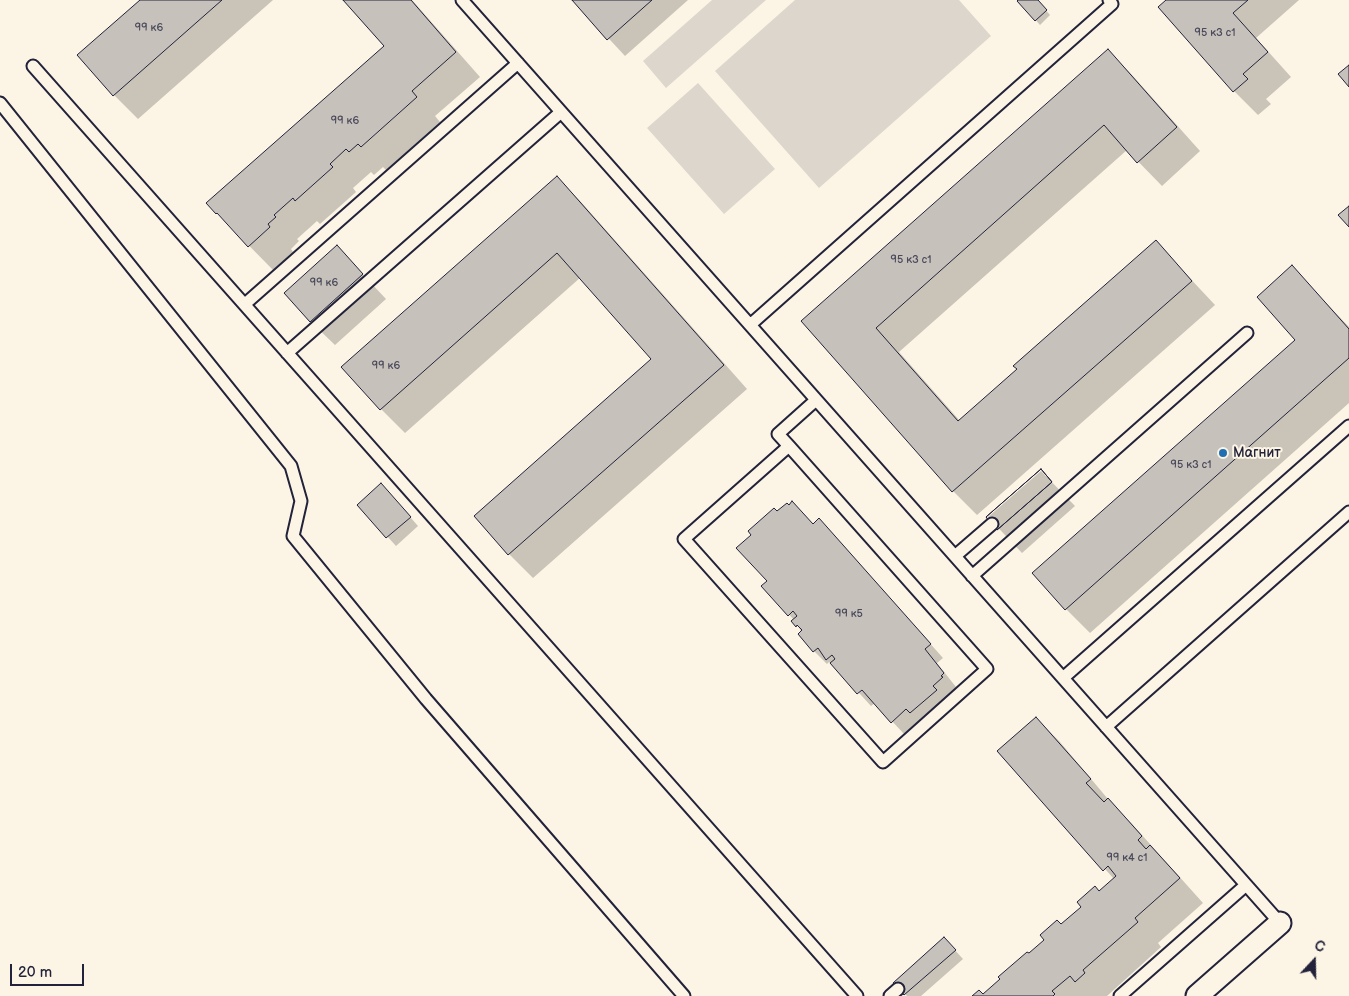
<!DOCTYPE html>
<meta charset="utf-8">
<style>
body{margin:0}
#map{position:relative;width:1349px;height:996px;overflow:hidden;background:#fcf5e5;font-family:"Balsamiq Sans",sans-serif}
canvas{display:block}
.north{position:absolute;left:1289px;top:936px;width:50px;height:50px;-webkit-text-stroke:4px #fcf5e5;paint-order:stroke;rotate:21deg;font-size:14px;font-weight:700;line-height:20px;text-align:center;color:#22223b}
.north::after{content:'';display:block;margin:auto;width:18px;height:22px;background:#22223b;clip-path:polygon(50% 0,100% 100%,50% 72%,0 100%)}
.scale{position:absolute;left:10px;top:964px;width:74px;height:22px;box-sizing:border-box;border:2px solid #22223b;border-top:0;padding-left:6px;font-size:15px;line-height:18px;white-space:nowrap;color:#22223b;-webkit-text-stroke:4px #fcf5e5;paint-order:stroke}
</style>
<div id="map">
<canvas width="1349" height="996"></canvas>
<div class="north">С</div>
<div class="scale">20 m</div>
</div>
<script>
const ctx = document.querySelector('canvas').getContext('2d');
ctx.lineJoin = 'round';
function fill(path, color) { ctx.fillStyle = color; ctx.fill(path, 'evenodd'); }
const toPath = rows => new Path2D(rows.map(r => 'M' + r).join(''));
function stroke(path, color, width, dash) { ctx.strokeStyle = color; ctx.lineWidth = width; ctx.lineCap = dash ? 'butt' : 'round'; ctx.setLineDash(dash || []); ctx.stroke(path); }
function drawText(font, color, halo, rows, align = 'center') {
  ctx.font = font + ' "Balsamiq Sans",sans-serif'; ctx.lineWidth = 4; ctx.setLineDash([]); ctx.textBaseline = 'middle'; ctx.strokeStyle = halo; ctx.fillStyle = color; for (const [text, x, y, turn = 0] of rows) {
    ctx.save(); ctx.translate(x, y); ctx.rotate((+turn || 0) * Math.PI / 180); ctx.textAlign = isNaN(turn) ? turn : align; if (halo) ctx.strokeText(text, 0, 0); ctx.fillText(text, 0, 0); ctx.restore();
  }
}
fill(toPath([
 [712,0,766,0,666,88,643,61],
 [795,0,959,0,991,36,819,188,715,71],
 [698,83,775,169,724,214,647,128]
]), '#dcd6cc');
fill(toPath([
 [142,0,273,0,138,119,114,95,79,56],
 [345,0,412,0,480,77,435,116,440,122,386,170,383,167,374,175,371,172,353,188,356,192,320,224,317,221,297,239,299,241,291,249,293,252,273,270,217,213,386,46],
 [573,0,688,0,625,56],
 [1020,0,1037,0,1050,15,1040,25,1019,1],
 [1168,0,1299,0,1256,38,1291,77,1266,99,1271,104,1258,115,1234,91,1159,7],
 [1108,51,1132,75,1200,151,1162,186,1127,150,899,352,960,421,1019,369,1156,242,1215,305,977,515,953,491,803,321],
 [557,178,581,202,747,389,533,578,509,554,475,516,653,359,581,277,405,433,381,409],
 [337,247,386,299,335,345,310,321],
 [1292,267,1349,327,1349,403,1090,633,1066,609,1297,340],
 [1041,471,1075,506,1022,553,988,517],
 [390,494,418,526,396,546,359,505],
 [777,513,813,525,832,533,943,658,937,663,956,687,953,690,955,691,905,735,875,703,871,706,840,672,829,662,827,664,814,651,794,620,763,586,769,581],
 [1036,718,1060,742,1113,805,1132,824,1203,903,1158,943,1161,947,1107,996,974,996,983,996,1114,879,999,751],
 [953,948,963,959,921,996,907,996,895,983]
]), '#0003');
const building = toPath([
 [140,0,222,0,113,96,77,55,140,0],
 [343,0,411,0,456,52,412,91,417,97,361,147,358,144,349,152,346,149,330,164,333,167,295,201,293,198,274,215,276,217,268,224,270,227,248,247,217,213,216,214,206,203,384,46,343,0],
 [572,0,652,0,607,40,572,0],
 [1018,0,1038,0,1047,10,1035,21,1017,1,1018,0],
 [1166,0,1248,0,1233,13,1268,52,1243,74,1248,79,1233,92,1158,7,1166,0],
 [1108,49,1177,127,1137,163,1104,125,876,328,958,421,1017,369,1013,366,1156,240,1192,281,952,492,801,321,1108,49],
 [1349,65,1349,87,1338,74,1349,65],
 [557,176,724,365,508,555,474,516,651,359,557,253,380,410,341,367,557,176],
 [1349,206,1349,227,1338,215,1349,206],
 [337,245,363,274,310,322,284,293,337,245],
 [1292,265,1349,329,1349,358,1065,610,1032,573,1295,340,1257,297,1292,265],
 [1041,469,1052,482,997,530,986,517,1041,469],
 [1041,469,1052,482,997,530,986,517,1041,469],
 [381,483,411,517,386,538,357,505,381,483],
 [792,501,813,524,819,518,931,644,925,649,944,673,941,676,943,677,933,686,937,690,910,713,906,709,891,723,862,690,857,694,830,663,835,659,832,655,826,660,818,648,813,652,798,634,802,630,797,625,796,627,791,621,797,616,793,611,788,616,761,586,767,581,736,548,751,535,748,531,774,508,777,511,787,503,789,505,792,501],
 [1036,717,1091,779,1086,783,1104,802,1108,798,1142,836,1138,840,1146,849,1150,845,1180,878,1135,918,1138,922,1083,970,1085,973,1075,982,1070,976,1052,991,1055,994,1053,996,972,996,979,990,983,994,1000,979,998,977,1027,952,1029,953,1044,940,1040,935,1057,920,1061,924,1081,907,1077,902,1095,886,1099,891,1116,876,1108,866,1103,871,997,751,1036,717],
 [944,937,956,950,904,995,893,983,944,937]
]);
fill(building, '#c6c1bb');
stroke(building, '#22223b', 1);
const lane = toPath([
 [462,0,1280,923],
 [33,66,857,996],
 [0,103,291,466,301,501,293,536,426,699,684,996],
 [245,304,518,63],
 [750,325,1112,4,1109,0],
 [287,353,561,112],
 [789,446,684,539,883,762,987,669,789,446,778,434,816,400],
 [955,556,992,524],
 [972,576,1247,333],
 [1063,678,1349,426],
 [1106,727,1349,512],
 [890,996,898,989],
 [1120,996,1246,885]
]);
const street = toPath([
 [1197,996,1280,923]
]);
stroke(lane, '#22223b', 15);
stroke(street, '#22223b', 25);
stroke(lane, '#fcf5e5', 11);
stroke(street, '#fcf5e5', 21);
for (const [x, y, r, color] of [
 [1223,453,5,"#1f6fb2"]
]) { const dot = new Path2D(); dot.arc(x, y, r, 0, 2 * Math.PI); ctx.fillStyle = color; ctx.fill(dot); stroke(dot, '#fcf5e5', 2); }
drawText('11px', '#4b4a5b', null, [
 ["99 к6",149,28],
 ["95 к3 с1",1215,33],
 ["99 к6",345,121],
 ["95 к3 с1",911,260],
 ["99 к6",324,283],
 ["99 к6",386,366],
 ["95 к3 с1",1191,465],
 ["99 к5",849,614],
 ["99 к4 с1",1127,858]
]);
drawText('14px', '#22223b', '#fcf5e5', [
 ["Магнит",1233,453]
], 'left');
</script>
